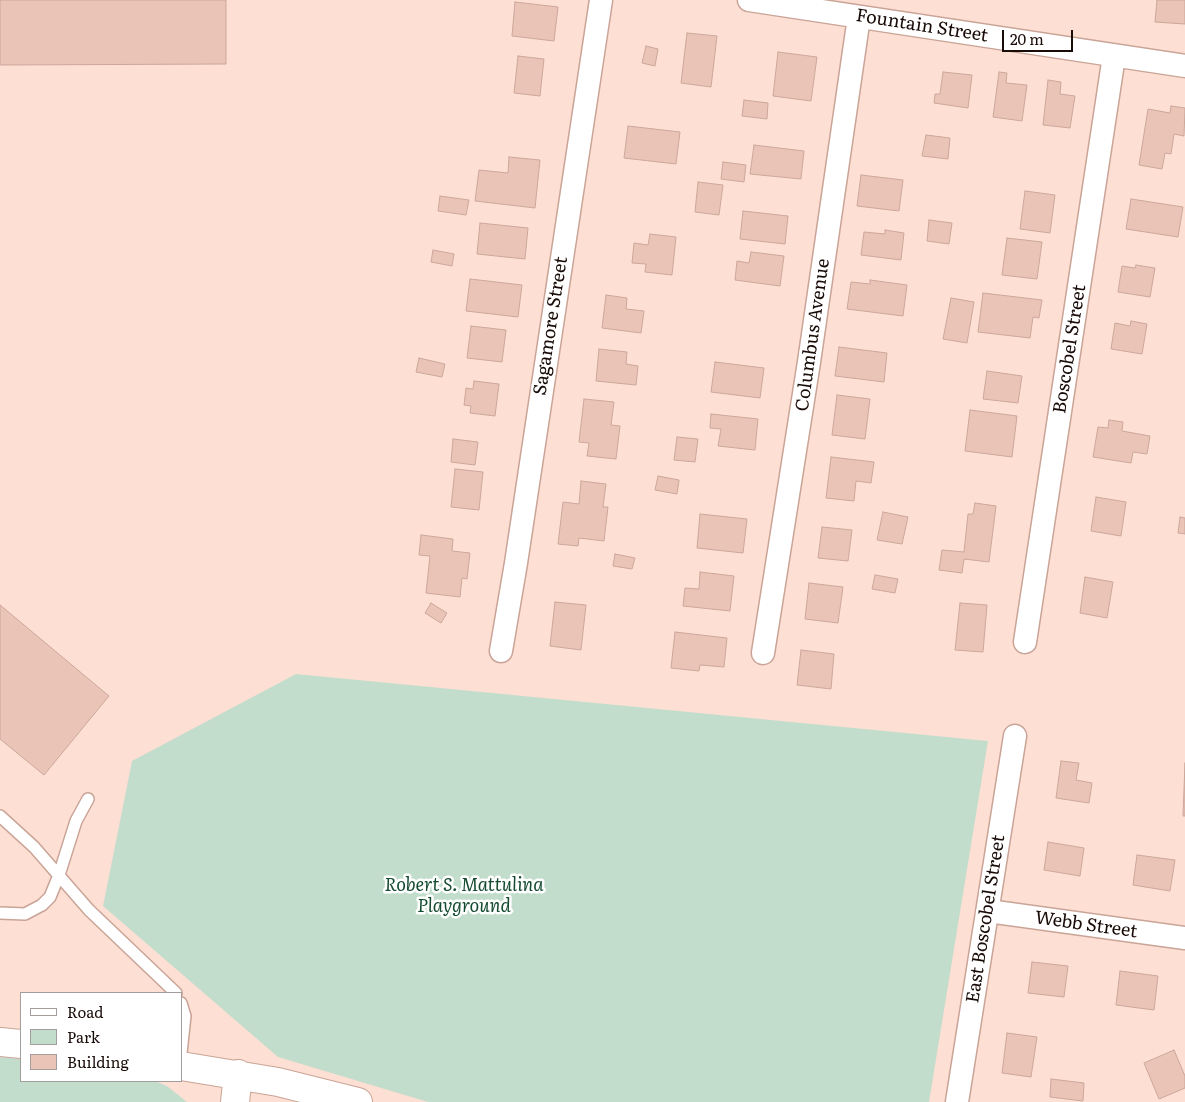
<!DOCTYPE html>
<style>
body{margin:0}
#map{position:relative;width:1185px;height:1102px;overflow:hidden;background:#fedfd4;font-family:Literata,serif}
canvas{display:block}
.legend{position:absolute;left:20px;top:992px;width:162px;height:90px;box-sizing:border-box;background:#fff;border:1px solid #a39e9c;margin:0;padding:6px 9px;list-style:none;font-size:15px;color:#190c08}
.legend li{display:flex;align-items:center;gap:10px;height:25px}
.legend b{width:25px;border:1px solid #a39e9c}
.scale{position:absolute;left:1002px;top:30px;width:71px;height:22px;box-sizing:border-box;border:2px solid #190c08;border-top:0;padding-left:6px;font-size:15px;line-height:18px;white-space:nowrap;color:#190c08;-webkit-text-stroke:4px #fff;paint-order:stroke}
</style>
<div id="map">
<canvas width="1185" height="1102"></canvas>
<ul class="legend">
<li><b style="height:6px;background:#fff"></b>Road</li>
<li><b style="height:14px;background:#c3ddcc"></b>Park</li>
<li><b style="height:14px;background:#eac4b6"></b>Building</li>
</ul>
<div class="scale">20 m</div>
</div>
<script>
const ctx = document.querySelector('canvas').getContext('2d');
ctx.lineJoin = 'round';
function fill(path, color) { ctx.fillStyle = color; ctx.fill(path, 'evenodd'); }
const toPath = rows => new Path2D(rows.map(r => 'M' + r).join(''));
function stroke(path, color, width, dash) { ctx.strokeStyle = color; ctx.lineWidth = width; ctx.lineCap = dash ? 'butt' : 'round'; ctx.setLineDash(dash || []); ctx.stroke(path); }
function drawText(font, color, halo, rows, align = 'center') {
  ctx.font = font + ' Literata,serif'; ctx.lineWidth = 5; ctx.setLineDash([]); ctx.textBaseline = 'middle'; ctx.strokeStyle = halo; ctx.fillStyle = color; for (const [text, x, y, turn = 0] of rows) {
    ctx.save(); ctx.translate(x, y); ctx.rotate((+turn || 0) * Math.PI / 180); ctx.textAlign = isNaN(turn) ? turn : align; if (halo) ctx.strokeText(text, 0, 0); ctx.fillText(text, 0, 0); ctx.restore();
  }
}
fill(toPath([
 [296,674,988,741,929,1102,428,1102,278,1057,103,906,132,761],
 [0,1057,21,1059,21,1081,155,1081,167,1086,187,1102,0,1102]
]), '#c3ddcc');
const building = toPath([
 [0,0,226,0,226,64,0,65,0,0],
 [1157,0,1185,0,1185,24,1155,22,1157,0],
 [515,2,558,7,554,41,512,36,515,2],
 [687,33,717,36,711,87,681,83,687,33],
 [646,46,658,49,655,66,642,63,646,46],
 [778,52,817,57,811,101,773,96,778,52],
 [518,56,544,59,540,96,514,93,518,56],
 [943,72,972,75,968,108,934,103,935,94,940,94,943,72],
 [999,72,1007,73,1006,83,1027,85,1022,121,993,117,999,72],
 [1048,80,1061,82,1060,94,1075,96,1070,128,1043,125,1048,80],
 [744,100,768,103,767,119,742,116,744,100],
 [1171,106,1185,108,1184,136,1174,134,1171,154,1165,153,1162,169,1139,165,1148,109,1170,113,1171,106],
 [628,126,680,132,676,164,624,158,628,126],
 [926,135,950,138,948,159,922,156,926,135],
 [754,145,804,151,801,179,750,174,754,145],
 [509,157,540,160,535,208,475,201,479,170,508,173,509,157],
 [723,162,746,165,744,182,721,179,723,162],
 [861,175,903,180,899,211,857,206,861,175],
 [698,182,723,185,719,215,695,212,698,182],
 [1025,191,1055,195,1050,233,1020,229,1025,191],
 [440,196,469,200,466,215,438,211,440,196],
 [1131,199,1183,207,1178,237,1126,229,1131,199],
 [743,211,788,216,785,244,740,239,743,211],
 [929,220,952,223,949,244,927,241,929,220],
 [480,223,528,228,525,259,477,254,480,223],
 [885,230,904,233,901,260,861,255,864,232,885,234,885,230],
 [650,234,676,237,672,275,645,272,646,264,632,263,634,243,648,245,650,234],
 [1007,238,1042,242,1037,279,1002,275,1007,238],
 [433,250,454,254,452,266,431,262,433,250],
 [751,252,784,256,780,286,735,280,737,261,749,263,751,252],
 [1136,265,1155,268,1150,297,1118,292,1122,266,1135,268,1136,265],
 [470,279,522,285,518,317,466,311,470,279],
 [870,280,907,285,903,316,847,309,851,282,870,284,870,280],
 [983,293,1042,300,1039,318,1033,317,1030,338,978,332,983,293],
 [606,295,627,298,626,309,644,311,641,333,602,328,606,295],
 [951,298,974,302,967,343,943,339,951,298],
 [1131,321,1147,324,1142,354,1111,349,1115,323,1130,326,1131,321],
 [471,326,506,330,502,362,467,358,471,326],
 [839,347,887,353,884,382,835,376,839,347],
 [599,349,627,352,626,364,638,366,636,385,596,381,599,349],
 [419,358,445,364,442,377,416,372,419,358],
 [715,362,764,368,760,398,711,392,715,362],
 [987,371,1022,376,1018,403,983,399,987,371],
 [474,381,499,384,495,416,470,413,471,406,464,405,466,388,473,389,474,381],
 [837,395,870,399,865,439,832,435,837,395],
 [584,399,614,402,611,425,620,426,616,459,587,456,589,443,579,442,584,399],
 [970,410,1017,416,1012,457,965,451,970,410],
 [711,414,758,419,755,450,718,446,721,429,710,428,711,414],
 [1109,420,1123,422,1122,431,1150,436,1147,454,1133,452,1131,463,1093,457,1098,427,1108,428,1109,420],
 [677,437,698,439,695,462,674,460,677,437],
 [453,439,478,442,475,465,451,462,453,439],
 [831,457,874,462,871,483,856,481,854,501,826,498,831,457],
 [455,469,483,472,479,510,451,507,455,469],
 [658,476,679,480,677,494,655,490,658,476],
 [581,481,606,484,603,507,608,507,604,541,579,538,578,546,558,544,563,502,579,504,581,481],
 [1096,497,1126,502,1121,536,1091,531,1096,497],
 [975,503,996,506,989,562,964,559,962,573,939,570,942,550,964,552,968,514,973,514,975,503],
 [883,512,908,517,902,544,877,540,883,512],
 [700,514,747,519,743,553,697,548,700,514],
 [1180,517,1185,518,1185,534,1178,533,1180,517],
 [822,527,852,530,848,561,818,558,822,527],
 [421,535,453,539,452,551,470,553,467,579,462,578,460,597,426,593,430,556,419,555,421,535],
 [615,554,635,558,632,569,613,566,615,554],
 [700,572,734,576,730,611,683,606,685,588,699,589,700,572],
 [875,575,898,579,895,593,872,589,875,575],
 [1085,577,1113,582,1107,618,1080,613,1085,577],
 [809,583,843,587,838,623,805,619,809,583],
 [555,602,586,605,581,650,550,646,555,602],
 [431,603,447,613,441,623,425,613,431,603],
 [960,603,987,605,983,652,955,650,960,603],
 [0,605,109,696,44,775,0,739,0,605],
 [675,632,727,638,724,667,700,665,699,671,671,668,675,632],
 [801,650,834,654,831,689,797,685,801,650],
 [1061,761,1079,763,1076,780,1092,783,1089,803,1056,798,1061,761],
 [1185,763,1185,816,1183,816,1185,763],
 [1048,842,1084,848,1080,876,1044,870,1048,842],
 [1137,855,1175,860,1170,891,1133,885,1137,855],
 [1032,962,1068,966,1064,997,1028,993,1032,962],
 [1120,971,1158,976,1154,1010,1116,1005,1120,971],
 [1007,1033,1037,1037,1031,1077,1002,1073,1007,1033],
 [1174,1050,1185,1076,1185,1088,1159,1099,1144,1063,1174,1050],
 [1051,1079,1084,1083,1083,1101,1050,1097,1051,1079]
]);
fill(building, '#eac4b6');
stroke(building, '#cca79a', 1);
const service = toPath([
 [0,816,34,847,89,910,176,993],
 [0,913,25,914,42,905,50,897,59,875,76,821,88,799],
 [181,1003,185,1016,181,1053]
]);
const minor = toPath([
 [749,0,1185,66],
 [1025,642,1114,56],
 [501,651,516,563,601,0],
 [763,653,809,362,859,17],
 [988,911,1185,938],
 [957,1102,1015,736]
]);
const tertiary = toPath([
 [0,1042,21,1044],
 [181,1066,278,1082,358,1102],
 [235,1102,238,1074]
]);
stroke(service, '#c9a497', 14);
stroke(minor, '#c9a497', 25);
stroke(tertiary, '#c9a497', 30);
stroke(service, '#fff', 11);
stroke(minor, '#fff', 22);
stroke(tertiary, '#fff', 28);
drawText('18px', '#190c08', '#fff', [
 ["Fountain Street",922,26,9],
 ["Sagamore Street",551,326,-81],
 ["Columbus Avenue",813,335,-82],
 ["Boscobel Street",1070,349,-81],
 ["East Boscobel Street",986,919,-81],
 ["Webb Street",1086,925,8]
]);
drawText('italic 18px', '#154c31', '#fff', [
 ["Robert S. Mattulina",464,886],
 ["Playground",464,907]
]);
</script>
